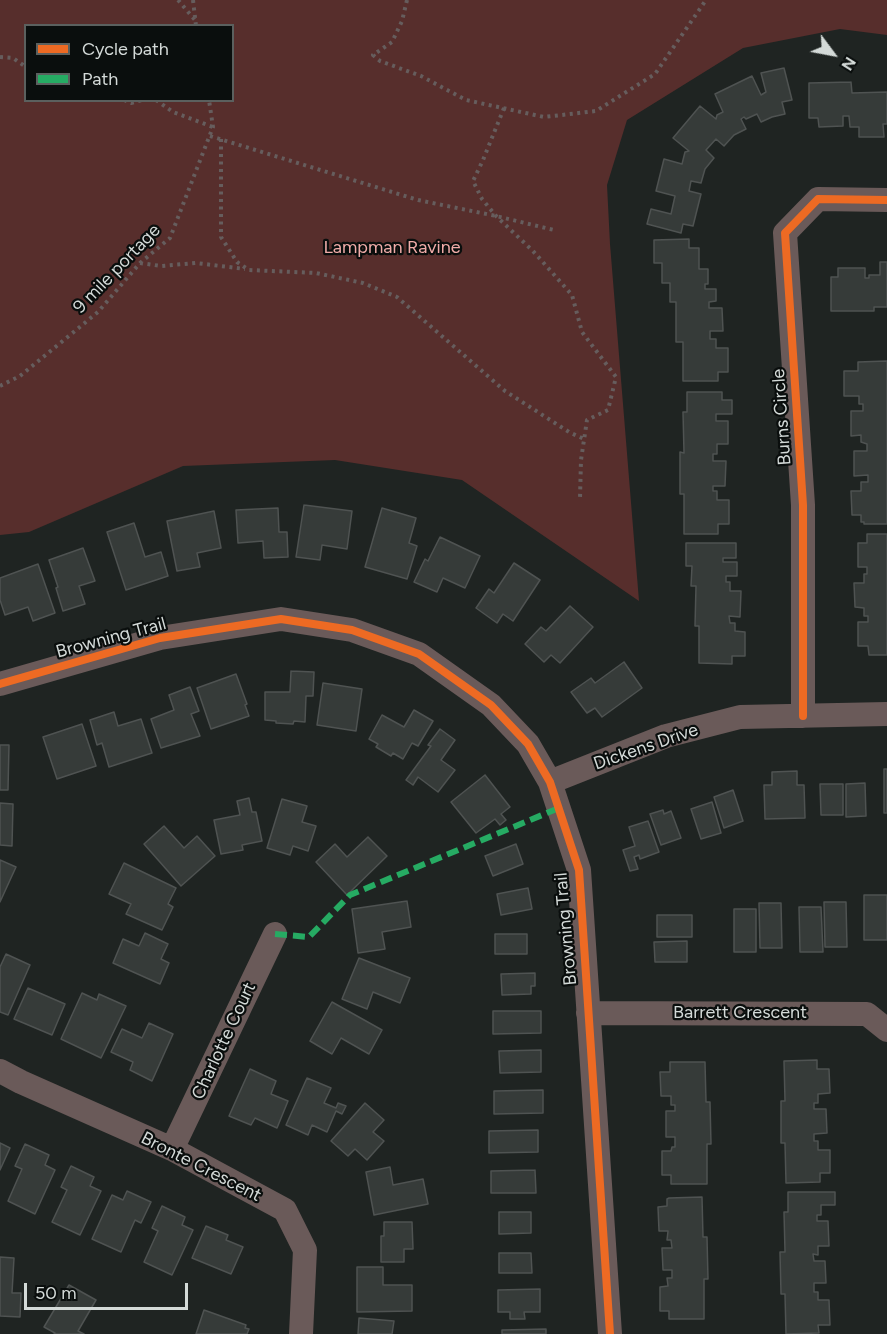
<!DOCTYPE html>
<style>
body{margin:0}
#map{position:relative;width:887px;height:1334px;overflow:hidden;background:#1f2422;font-family:Figtree,sans-serif}
canvas{display:block}
.legend{position:absolute;left:24px;top:24px;width:210px;height:78px;box-sizing:border-box;background:#0a0e0d;border:2px solid #5b605e;margin:0;padding:8px 10px;list-style:none;font-size:18px;color:#d4dad8}
.legend li{display:flex;align-items:center;gap:12px;height:30px}
.legend b{width:30px;border:2px solid #5b605e}
.north{position:absolute;left:803px;top:24px;width:60px;height:60px;-webkit-text-stroke:4px #0a0e0d;paint-order:stroke;rotate:122deg;font-size:16px;font-weight:700;line-height:24px;text-align:center;color:#d4dad8}
.north::after{content:'';display:block;margin:auto;width:21px;height:27px;background:#d4dad8;clip-path:polygon(50% 0,100% 100%,50% 72%,0 100%)}
.scale{position:absolute;left:24px;top:1283px;width:164px;height:27px;box-sizing:border-box;border:3px solid #d4dad8;border-top:0;padding-left:8px;font-size:18px;line-height:21px;white-space:nowrap;color:#d4dad8;-webkit-text-stroke:4px #0a0e0d;paint-order:stroke}
</style>
<div id="map">
<canvas width="887" height="1334"></canvas>
<ul class="legend">
<li><b style="height:8px;background:#ed6a23"></b>Cycle path</li>
<li><b style="height:8px;background:#26ab63"></b>Path</li>
</ul>
<div class="north">N</div>
<div class="scale">50 m</div>
</div>
<script>
const ctx = document.querySelector('canvas').getContext('2d');
ctx.lineJoin = 'round';
function fill(path, color) { ctx.fillStyle = color; ctx.fill(path, 'evenodd'); }
const toPath = rows => new Path2D(rows.map(r => 'M' + r).join(''));
function stroke(path, color, width, dash) { ctx.strokeStyle = color; ctx.lineWidth = width; ctx.lineCap = dash ? 'butt' : 'round'; ctx.setLineDash(dash || []); ctx.stroke(path); }
function drawText(font, color, halo, rows, align = 'center') {
  ctx.font = font + ' Figtree,sans-serif'; ctx.lineWidth = 4.5; ctx.setLineDash([]); ctx.textBaseline = 'middle'; ctx.strokeStyle = halo; ctx.fillStyle = color; for (const [text, x, y, turn = 0] of rows) {
    ctx.save(); ctx.translate(x, y); ctx.rotate((+turn || 0) * Math.PI / 180); ctx.textAlign = isNaN(turn) ? turn : align; if (halo) ctx.strokeText(text, 0, 0); ctx.fillText(text, 0, 0); ctx.restore();
  }
}
fill(toPath([
 [0,0,887,0,887,35,840,29,743,48,627,120,607,185,610,244,639,601,462,480,335,460,183,466,29,532,0,535],
 [26,26,232,26,232,100,26,100]
]), '#572e2c');
const building = toPath([
 [784,68,792,100,782,102,785,114,772,117,761,122,757,114,746,119,744,117,741,119,746,129,734,135,724,146,716,139,706,150,714,158,705,169,701,183,691,181,689,191,701,194,693,226,683,224,681,233,647,224,651,209,671,214,675,196,656,191,664,159,682,164,685,152,689,151,673,138,700,106,716,119,717,115,723,112,715,94,752,76,761,95,766,92,761,73,784,68],
 [851,82,852,93,887,92,887,124,883,124,884,137,859,137,859,127,850,127,849,116,843,116,843,126,819,127,818,118,809,118,809,83,851,82],
 [689,239,689,248,699,248,699,269,708,269,708,284,705,284,705,289,716,289,716,301,709,302,709,308,722,308,723,331,710,331,710,339,716,339,716,348,728,348,728,372,718,372,718,381,683,381,683,342,676,342,676,302,670,302,670,283,662,283,662,263,654,263,654,240,689,239],
 [880,262,887,262,887,307,874,307,874,311,831,311,831,277,838,277,838,268,865,268,865,278,869,278,869,275,880,275,880,262],
 [887,361,887,524,864,524,864,522,861,522,861,515,852,515,851,491,861,491,861,482,868,482,868,475,854,476,854,451,867,451,867,444,861,442,861,435,851,436,851,411,863,411,863,404,859,404,859,396,844,396,844,371,858,371,858,362,887,361],
 [687,392,722,392,722,400,732,400,732,414,716,414,716,421,728,421,728,444,717,444,717,454,713,454,713,461,726,461,725,486,713,486,713,491,717,491,717,500,729,500,729,524,718,524,718,534,684,534,684,494,680,494,680,452,684,453,683,412,687,412,687,392],
 [304,505,352,511,347,549,322,545,320,560,296,557,304,505],
 [278,508,279,532,287,532,288,557,264,558,263,541,238,543,236,510,278,508],
 [382,508,416,518,409,543,417,546,407,579,365,567,382,508],
 [214,511,221,548,197,553,200,567,177,571,167,521,214,511],
 [134,523,145,557,161,552,168,576,126,590,107,532,134,523],
 [867,534,887,534,887,655,869,655,868,646,858,646,858,622,868,622,868,616,864,616,864,608,855,607,854,583,864,583,864,574,867,574,867,567,858,567,858,543,867,543,867,534],
 [440,537,480,556,465,588,443,578,437,592,414,582,425,559,428,561,440,537],
 [686,543,736,543,736,558,723,558,723,562,737,562,737,576,726,576,726,582,730,582,730,591,741,591,740,617,729,616,730,623,735,623,735,631,745,632,745,656,732,656,732,664,699,663,699,626,695,626,696,586,691,586,692,566,686,566,686,543],
 [83,548,95,581,79,586,85,604,63,611,56,588,58,587,49,560,83,548],
 [514,563,540,580,513,621,503,614,497,623,476,608,489,589,494,593,514,563],
 [38,564,55,613,33,621,28,607,5,615,0,600,0,578,38,564],
 [570,606,593,627,560,663,551,655,544,662,525,644,541,627,546,631,570,606],
 [624,662,642,688,602,717,595,708,587,713,571,692,591,678,595,683,624,662],
 [291,671,314,672,313,696,306,696,305,722,294,721,293,724,276,723,276,721,265,720,265,692,290,692,291,671],
 [236,674,247,704,245,705,249,716,211,729,197,688,236,674],
 [323,683,362,689,356,731,317,725,323,683],
 [190,687,199,711,191,714,200,736,161,748,151,719,174,710,169,695,190,687],
 [414,710,433,721,418,746,412,743,403,759,393,753,391,756,376,747,378,744,369,739,382,715,404,727,414,710],
 [114,712,118,726,141,719,152,753,109,767,102,743,97,745,90,720,114,712],
 [82,724,96,766,57,779,43,737,82,724],
 [440,729,455,740,441,760,455,770,438,792,418,777,413,785,406,780,431,746,428,745,440,729],
 [0,745,9,745,8,790,0,790,0,745],
 [884,769,887,769,887,813,884,813,884,769],
 [797,771,797,785,804,785,805,818,765,819,764,785,772,785,772,772,797,771],
 [485,775,510,807,501,814,506,820,500,825,495,819,476,833,451,802,485,775],
 [865,783,866,816,846,817,846,784,865,783],
 [820,784,843,784,843,815,821,815,820,784],
 [733,790,743,821,724,828,714,797,733,790],
 [249,798,252,812,256,812,262,841,242,845,243,850,221,854,214,820,240,815,237,801,249,798],
 [282,799,307,806,302,822,316,826,308,851,293,846,290,855,267,848,282,799],
 [712,802,721,833,701,839,691,809,712,802],
 [0,803,13,804,12,846,0,845,0,803],
 [663,810,664,814,671,811,681,838,661,845,650,814,663,810],
 [648,821,659,852,640,859,639,855,634,857,638,869,630,871,623,850,635,846,629,827,648,821],
 [164,826,184,848,197,836,215,856,181,886,144,844,164,826],
 [368,837,387,856,347,895,316,862,335,844,347,857,368,837],
 [516,844,523,864,493,876,485,856,516,844],
 [0,860,16,867,0,902,0,860],
 [124,863,176,888,168,904,173,907,162,930,126,914,131,904,109,894,124,863],
 [528,888,532,909,501,915,497,894,528,888],
 [864,895,887,895,887,940,864,940,864,895],
 [407,901,411,927,382,932,385,949,358,953,352,909,407,901],
 [824,902,846,902,847,947,825,947,824,902],
 [759,903,781,903,782,948,760,948,759,903],
 [799,907,821,907,823,952,800,952,799,907],
 [734,909,756,909,756,952,734,952,734,909],
 [657,915,692,915,692,937,657,937,657,915],
 [145,933,168,944,161,959,169,963,160,984,113,963,123,939,139,946,145,933],
 [495,934,527,934,527,954,495,954,495,934],
 [687,941,687,962,655,962,654,942,687,941],
 [6,954,30,965,8,1015,0,1012,0,967,6,954],
 [359,958,410,978,400,1003,373,992,367,1009,342,999,359,958],
 [535,973,535,986,531,986,531,994,502,995,501,974,535,973],
 [28,988,65,1004,52,1035,14,1019,28,988],
 [82,993,97,1000,99,994,126,1006,101,1058,61,1039,82,993],
 [332,1002,382,1030,369,1054,341,1038,332,1054,310,1041,332,1002],
 [493,1011,541,1011,541,1033,493,1034,493,1011],
 [149,1023,173,1034,152,1081,130,1070,133,1062,111,1052,122,1029,142,1038,149,1023],
 [541,1050,541,1072,500,1073,499,1051,541,1050],
 [817,1060,817,1069,829,1069,830,1093,818,1094,818,1103,814,1103,814,1109,826,1109,827,1133,814,1134,814,1141,818,1141,818,1150,830,1150,830,1173,820,1173,820,1182,786,1183,785,1143,781,1143,781,1101,785,1101,784,1061,817,1060],
 [670,1062,705,1062,706,1102,710,1102,711,1144,707,1144,707,1184,671,1184,671,1175,662,1175,662,1151,671,1151,672,1147,675,1147,675,1137,666,1137,666,1111,675,1111,675,1105,671,1105,671,1096,661,1096,660,1072,670,1072,670,1062],
 [250,1069,276,1081,271,1094,288,1101,277,1128,255,1118,251,1125,229,1116,250,1069],
 [307,1078,331,1088,324,1103,336,1108,338,1103,346,1106,342,1114,336,1111,327,1132,312,1125,308,1135,286,1125,307,1078],
 [543,1090,543,1113,494,1114,494,1091,543,1090],
 [365,1103,384,1120,373,1132,384,1141,367,1160,355,1149,348,1156,331,1141,365,1103],
 [538,1130,538,1152,489,1153,489,1131,538,1130],
 [0,1143,10,1148,0,1170,0,1143],
 [25,1144,49,1155,45,1165,55,1170,35,1214,8,1201,22,1169,15,1166,25,1144],
 [71,1166,94,1177,90,1186,101,1191,80,1235,52,1222,67,1190,61,1187,71,1166],
 [390,1167,393,1185,423,1179,428,1204,374,1215,366,1172,390,1167],
 [535,1170,536,1193,491,1193,491,1171,535,1170],
 [127,1191,151,1202,141,1223,135,1220,121,1252,92,1239,112,1195,123,1200,127,1191],
 [788,1192,835,1192,835,1205,821,1205,821,1215,817,1215,817,1221,828,1221,829,1246,818,1246,818,1255,813,1254,814,1261,825,1261,826,1283,814,1283,814,1292,818,1292,818,1300,829,1300,830,1325,818,1325,819,1333,786,1334,785,1294,781,1294,780,1252,785,1252,784,1212,788,1212,788,1192],
 [702,1197,703,1237,707,1237,708,1279,704,1279,704,1319,669,1319,669,1311,660,1311,660,1287,668,1286,667,1278,672,1278,672,1270,663,1270,662,1248,672,1248,671,1240,667,1240,668,1231,659,1231,658,1207,667,1206,667,1199,669,1198,702,1197],
 [162,1206,185,1217,182,1225,193,1230,172,1275,144,1262,158,1231,152,1228,162,1206],
 [499,1212,531,1212,531,1233,499,1234,499,1212],
 [384,1222,412,1222,413,1249,404,1249,404,1262,381,1262,381,1236,384,1236,384,1222],
 [206,1226,228,1235,226,1240,243,1247,231,1274,192,1258,206,1226],
 [499,1253,531,1253,532,1273,499,1273,499,1253],
 [0,1257,14,1258,12,1293,21,1293,20,1317,0,1316,0,1257],
 [357,1267,383,1267,383,1285,412,1285,412,1311,357,1312,357,1267],
 [69,1285,96,1300,78,1331,84,1334,54,1334,55,1333,44,1327,69,1285],
 [540,1289,540,1312,524,1312,525,1319,510,1319,510,1312,498,1312,498,1290,540,1289],
 [204,1310,246,1325,245,1328,249,1329,247,1334,196,1334,204,1310],
 [359,1318,394,1321,392,1334,358,1334,359,1318],
 [546,1329,546,1334,502,1334,502,1330,546,1329]
]);
fill(building, '#363b39');
stroke(building, '#4f5352', 1.5);
stroke(toPath([
 [178,0,195,20],
 [193,0,196,26],
 [407,0,402,21,392,42,373,55,380,61,421,76,466,100,544,117,596,111,655,74,706,0],
 [0,57,13,58,26,67],
 [124,100,131,103,142,100],
 [156,100,173,112,213,127],
 [504,108,483,160,473,181,482,199,496,216,533,251,572,295,582,332,616,377,608,410,587,420,581,460,580,498],
 [210,136,418,200,496,216,554,230],
 [221,139,221,237,237,262,249,270,316,273,363,283,397,297,505,391,569,432,584,439],
 [140,263,161,266,196,263,245,269],
 [0,386,20,376,98,312,140,263,170,238,213,127,209,100]
]), '#665d5d', 4, [3, 4.5]);
stroke(toPath([
 [0,684,160,638,281,619,352,630,419,654,491,705,528,744,550,782,579,870,610,1334],
 [803,716,803,505,785,233,818,199,887,200],
 [550,782,666,736,740,717,887,714],
 [588,1013,867,1014,887,1030],
 [0,1071,21,1082,172,1149,285,1210,305,1250,301,1334],
 [172,1149,275,934]
]), '#6a5a59', 24);
stroke(toPath([
 [275,934,309,937,350,895,559,808]
]), '#26ab63', 6, [12, 6]);
stroke(toPath([
 [0,684,160,638,281,619,352,630,419,654,491,705,528,744,550,782,579,870,610,1334],
 [803,716,803,505,785,233,818,199,887,200]
]), '#ed6a23', 8);
drawText('18px', '#f1aca9', '#0a0e0d', [
 ["Lampman Ravine",392,248]
]);
drawText('18px', '#d4dad8', '#0a0e0d', [
 ["9 mile portage",117,269,-46],
 ["Burns Circle",782,417,-94],
 ["Browning Trail",111,638,-15],
 ["Dickens Drive",646,747,-19],
 ["Browning Trail",566,929,-95],
 ["Barrett Crescent",740,1013],
 ["Charlotte Court",224,1041,-65],
 ["Bronte Crescent",201,1167,27]
]);
</script>
